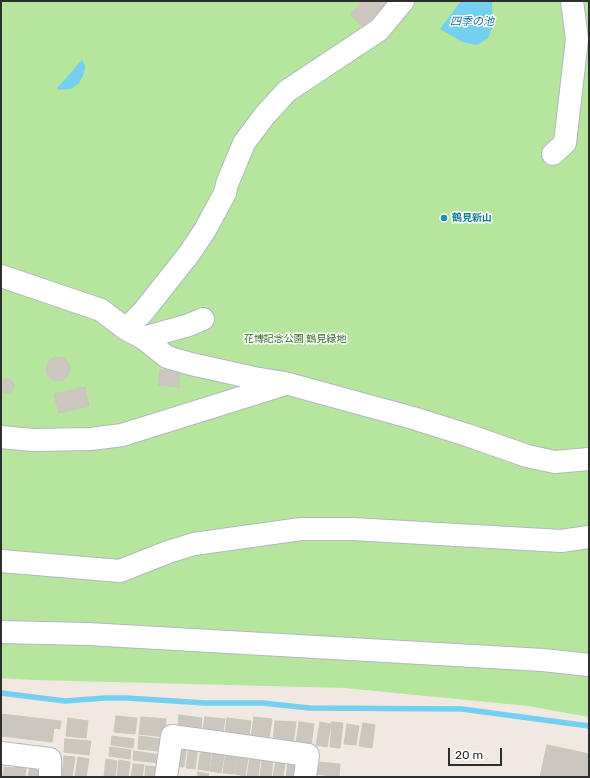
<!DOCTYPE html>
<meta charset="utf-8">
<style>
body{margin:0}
#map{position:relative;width:590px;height:778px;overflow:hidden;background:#efe9e1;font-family:Rubik,sans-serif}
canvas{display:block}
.frame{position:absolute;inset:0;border:2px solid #2e2e2e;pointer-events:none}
.scale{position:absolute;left:448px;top:748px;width:54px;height:18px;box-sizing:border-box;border:2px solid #2e2e2e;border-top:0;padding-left:5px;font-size:12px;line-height:14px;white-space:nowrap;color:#2e2e2e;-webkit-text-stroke:3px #fff;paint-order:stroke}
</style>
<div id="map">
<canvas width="590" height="778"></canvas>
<div class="frame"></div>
<div class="scale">20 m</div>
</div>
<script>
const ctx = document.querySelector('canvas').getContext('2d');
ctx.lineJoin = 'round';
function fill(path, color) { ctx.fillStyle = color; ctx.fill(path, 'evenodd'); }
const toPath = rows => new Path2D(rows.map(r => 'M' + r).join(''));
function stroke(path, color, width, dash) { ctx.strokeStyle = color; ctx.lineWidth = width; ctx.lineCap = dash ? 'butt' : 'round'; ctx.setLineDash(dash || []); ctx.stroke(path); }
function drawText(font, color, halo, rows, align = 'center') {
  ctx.font = font + ' Rubik,"Noto Sans JP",sans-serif'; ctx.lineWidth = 3; ctx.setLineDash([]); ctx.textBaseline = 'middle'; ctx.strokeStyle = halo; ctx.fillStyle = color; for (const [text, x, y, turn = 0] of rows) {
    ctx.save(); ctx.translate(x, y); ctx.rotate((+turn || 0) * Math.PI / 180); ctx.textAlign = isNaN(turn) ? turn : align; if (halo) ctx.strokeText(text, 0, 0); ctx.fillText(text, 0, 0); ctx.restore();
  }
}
fill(toPath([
 [1,1,589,1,589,717,528,706,345,688,34,680,1,678]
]), '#b6e59e');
fill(toPath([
 [461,1,492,1,493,26,488,38,477,45,462,42,440,29],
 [82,60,85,65,85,69,83,76,79,83,71,89,59,90,57,88]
]), '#75cff0');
stroke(toPath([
 [1,693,65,701,105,698,127,698,205,703,262,703,310,708,462,709,589,726]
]), '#75cff0', 5.5);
const building = toPath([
 [363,1,389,1,363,27,350,14,363,1],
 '46 369a12 12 0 1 1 24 0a12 12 0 1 1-24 0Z',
 [160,370,180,372,179,387,158,385,160,370],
 '0 386a7 7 0 1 1 14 0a7 7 0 1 1-14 0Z',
 [85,387,89,406,59,413,54,394,85,387],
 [1,714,61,721,60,729,54,728,52,742,1,736,1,714],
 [179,715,202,718,201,728,178,726,179,715],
 [116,716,137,718,135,734,114,732,116,716],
 [141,717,166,719,165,737,139,734,141,717],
 [205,717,225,719,223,731,203,729,205,717],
 [254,717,272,719,269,739,251,737,254,717],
 [68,718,88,721,86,738,66,736,68,718],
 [227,718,251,721,249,736,225,733,227,718],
 [275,721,296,722,293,744,273,741,275,721],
 [299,722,314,724,311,746,296,744,299,722],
 [320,722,331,724,327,747,316,745,320,722],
 [332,722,343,723,340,748,330,747,332,722],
 [363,723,375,725,372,748,359,746,363,723],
 [347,724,359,726,356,745,344,744,347,724],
 [112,736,134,739,133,748,111,745,112,736],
 [139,736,161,739,159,751,138,749,139,736],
 [65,739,91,741,89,755,64,752,65,739],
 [179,743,187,744,184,767,175,766,179,743],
 [189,745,198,746,195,769,186,768,189,745],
 [547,745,589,754,589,777,540,777,547,745],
 [110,747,131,750,130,759,109,756,110,747],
 [201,747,212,748,209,771,198,769,201,747],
 [214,748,225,750,221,773,210,771,214,748],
 [226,749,237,751,234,774,223,773,226,749],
 [238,750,249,752,245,776,235,774,238,750],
 [134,751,160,755,159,763,133,760,134,751],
 [251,752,261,753,258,777,247,776,251,752],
 [263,752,274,753,271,777,260,777,263,752],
 [277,754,286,755,283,777,273,777,277,754],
 [64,756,75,757,72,777,62,777,64,756],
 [78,757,89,759,86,777,75,777,78,757],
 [289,757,295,758,298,777,286,777,289,757],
 [106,759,117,761,115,777,104,777,106,759],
 [119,760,130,762,128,777,117,777,119,760],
 [318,762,340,764,339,777,316,774,318,762],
 [133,764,144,765,142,777,131,777,133,764],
 [30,766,39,767,38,777,28,777,30,766],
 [146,766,160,767,159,777,145,777,146,766],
 [4,767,14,768,13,777,3,777,4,767],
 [15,767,26,768,25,777,14,777,15,767],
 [198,772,209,774,208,777,197,777,198,772]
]);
fill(building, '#cbc7bf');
stroke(building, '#cbc5ba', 1);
const minor = toPath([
 [553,154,565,143,577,39,572,1],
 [1,276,101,310,126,329,143,338,167,357,191,364,254,378,285,383,413,418,467,435,527,456,555,462,589,459],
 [126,329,143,312,189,254,205,230,225,193,227,184,244,143,265,115,287,91,379,30,403,1],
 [143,338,189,325,203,319],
 [1,437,33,440,91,439,122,435,282,385],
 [1,561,120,571,168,552,194,544,301,529,353,529,561,541,589,537],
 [1,632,88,634,543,660,589,665],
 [1,753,50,759,50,777],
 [166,777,172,736,308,755,305,777]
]);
stroke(minor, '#b4b7c1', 24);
stroke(minor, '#fff', 22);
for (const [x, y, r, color] of [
 [444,218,4,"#0f9aa8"]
]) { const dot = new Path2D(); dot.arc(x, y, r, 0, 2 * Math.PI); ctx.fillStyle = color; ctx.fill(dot); stroke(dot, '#fff', 1.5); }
drawText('bold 10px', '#0d838f', '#fff', [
 ["鶴見新山",452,218]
], 'left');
drawText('10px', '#2c6e1b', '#fff', [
 ["花博記念公園 鶴見緑地",295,339]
]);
drawText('italic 11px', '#0d6fa3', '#fff', [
 ["四季の池",472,22]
]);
</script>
